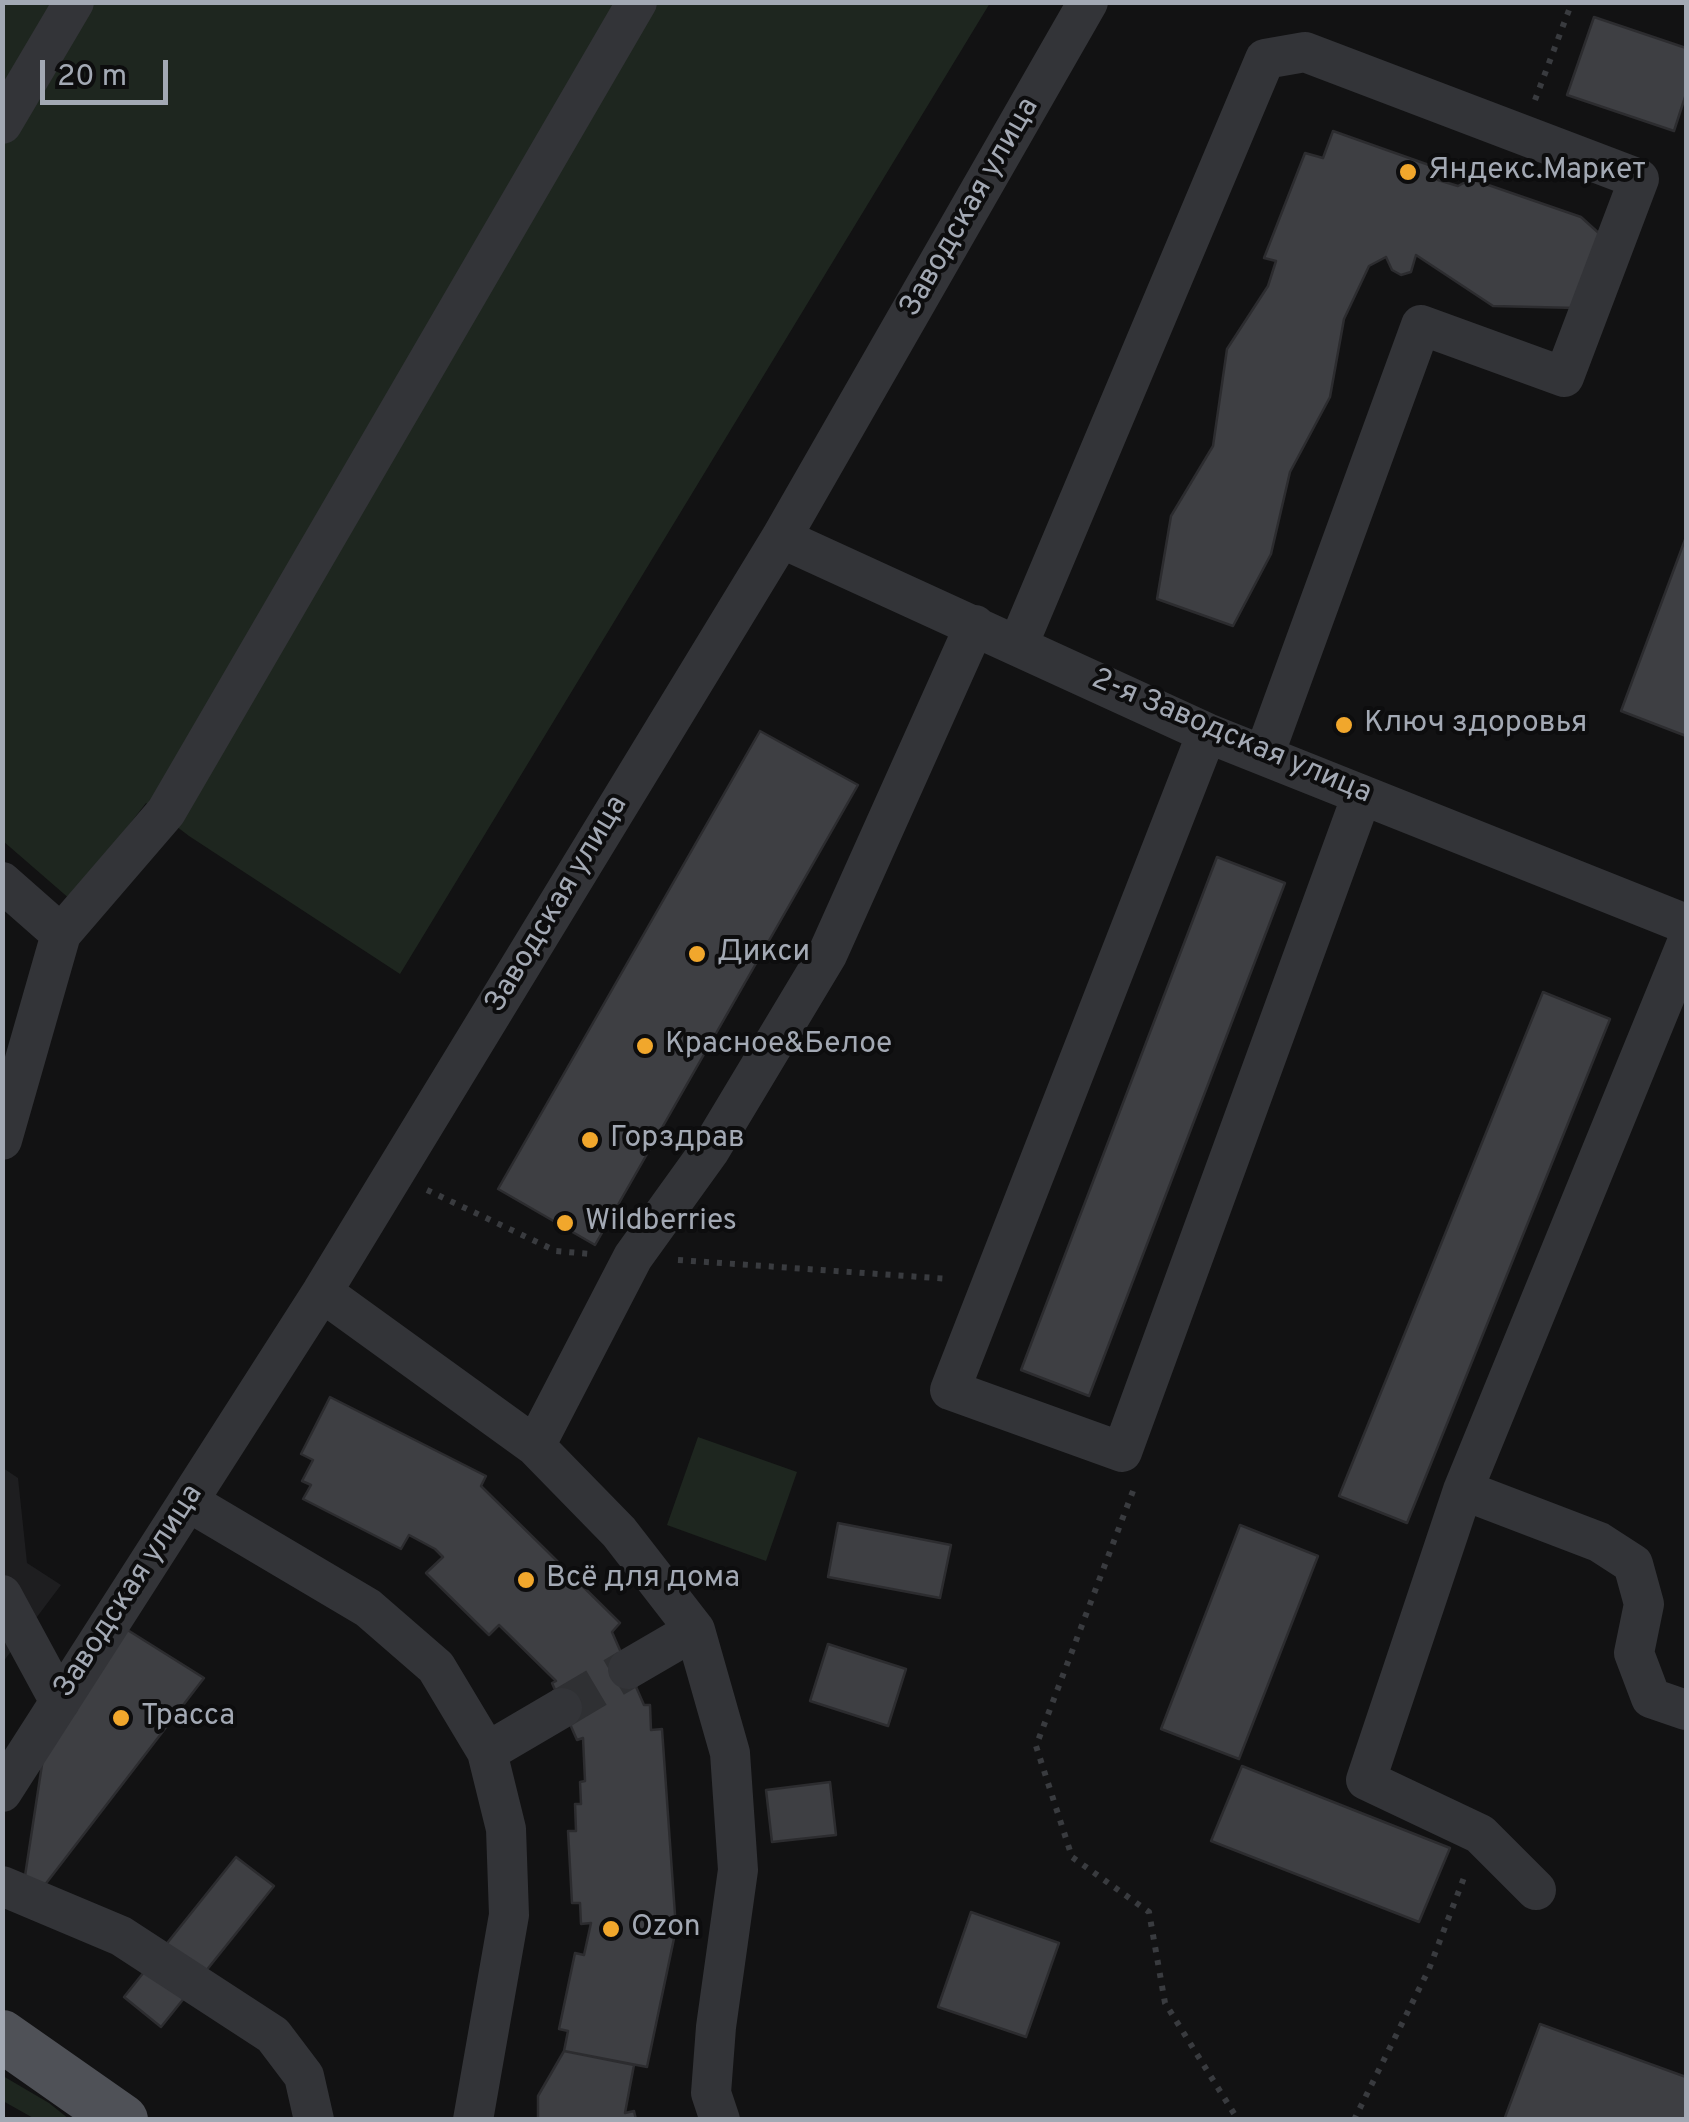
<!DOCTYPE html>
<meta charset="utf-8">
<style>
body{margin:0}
#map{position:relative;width:1689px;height:2122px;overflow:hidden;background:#121213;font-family:Overpass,sans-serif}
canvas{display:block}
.frame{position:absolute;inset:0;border:5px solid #a3a9b4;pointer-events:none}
.scale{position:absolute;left:40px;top:60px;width:128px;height:45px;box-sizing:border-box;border:5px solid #a3a9b4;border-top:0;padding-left:12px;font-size:30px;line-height:35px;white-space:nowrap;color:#a3a9b4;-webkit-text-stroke:8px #0d0d0e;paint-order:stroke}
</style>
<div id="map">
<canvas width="1689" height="2122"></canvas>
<div class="frame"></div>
<div class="scale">20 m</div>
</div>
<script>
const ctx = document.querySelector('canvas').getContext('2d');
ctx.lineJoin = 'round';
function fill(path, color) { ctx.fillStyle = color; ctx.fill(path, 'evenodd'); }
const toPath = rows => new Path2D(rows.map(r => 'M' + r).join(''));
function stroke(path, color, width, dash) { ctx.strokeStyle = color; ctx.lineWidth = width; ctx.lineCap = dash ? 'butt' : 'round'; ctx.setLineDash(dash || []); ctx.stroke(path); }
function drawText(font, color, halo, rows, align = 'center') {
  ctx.font = font + ' Overpass,sans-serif'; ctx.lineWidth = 8; ctx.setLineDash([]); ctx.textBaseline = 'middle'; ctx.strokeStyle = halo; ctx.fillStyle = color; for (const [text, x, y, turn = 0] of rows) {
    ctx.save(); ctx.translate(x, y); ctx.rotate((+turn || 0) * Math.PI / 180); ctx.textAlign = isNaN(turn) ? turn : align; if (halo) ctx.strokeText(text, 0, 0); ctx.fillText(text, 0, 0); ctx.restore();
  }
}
fill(toPath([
 [3,1468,18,1478,27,1563,61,1585,3,1662]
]), '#1e1e20');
fill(toPath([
 [3,3,990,3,400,974,189,836,146,803,71,900,3,841],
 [698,1437,797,1472,766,1561,667,1525],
 [3,2076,49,2103,69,2119,35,2119,3,2101]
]), '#1e261f');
const building = toPath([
 [1594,17,1686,48,1686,94,1674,131,1567,95,1594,17],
 [1333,131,1429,165,1438,180,1458,186,1471,179,1581,217,1602,236,1576,308,1493,306,1416,255,1411,272,1401,275,1392,270,1386,257,1369,266,1344,319,1330,397,1290,472,1271,554,1233,626,1157,599,1171,516,1213,446,1227,349,1268,286,1276,261,1264,258,1305,153,1323,158,1333,131],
 [1686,537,1686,736,1621,711,1686,537],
 [760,731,858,785,595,1245,498,1189,760,731],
 [1217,857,1285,883,1089,1396,1021,1370,1217,857],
 [1543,992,1610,1019,1407,1523,1339,1496,1543,992],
 [330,1397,486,1476,481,1486,620,1623,612,1632,644,1705,650,1705,651,1730,662,1729,676,1929,647,2067,564,2051,568,2031,559,2029,575,1953,584,1955,591,1923,581,1924,580,1903,572,1903,568,1831,576,1831,575,1804,581,1804,580,1782,585,1781,583,1738,577,1740,552,1683,556,1681,499,1625,489,1635,426,1573,443,1557,435,1549,409,1535,401,1549,303,1499,311,1485,302,1481,313,1460,301,1454,330,1397],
 [838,1523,951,1545,940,1598,828,1577,838,1523],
 [1240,1525,1318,1556,1239,1759,1161,1729,1240,1525],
 [126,1629,204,1678,44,1886,25,1876,43,1758,126,1629],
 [828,1644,906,1669,888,1726,810,1701,828,1644],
 [1242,1766,1450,1848,1419,1922,1211,1841,1242,1766],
 [830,1782,836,1835,772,1842,766,1790,830,1782],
 [236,1857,274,1886,161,2027,124,1997,236,1857],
 [971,1912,1059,1943,1026,2037,938,2007,971,1912],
 [1540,2024,1686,2077,1686,2120,1504,2120,1540,2024],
 [564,2051,634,2065,625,2113,634,2111,636,2120,538,2120,538,2096,564,2051]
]);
fill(building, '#3e3f43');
stroke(building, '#2c2c2f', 2.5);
stroke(toPath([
 [562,1708,628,1669]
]), '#2f3033', 40, [40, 20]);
stroke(toPath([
 [1535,100,1572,2],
 [427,1190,556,1251,591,1254],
 [678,1260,950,1279],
 [1133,1491,1036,1746,1072,1857,1149,1912,1165,2003,1238,2120],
 [1354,2120,1429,1969,1465,1875]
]), '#393b3f', 6, [5, 8]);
stroke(toPath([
 [2,124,74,2],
 [781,538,1207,733,1686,924],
 [1018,645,1265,59,1305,52,1639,179,1564,377,1421,325,1264,755],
 [1207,733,950,1390,1122,1452,1362,795],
 [2,882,61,934],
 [2,1140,61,934,166,812,637,2],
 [322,1292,535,1446,619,1532,695,1630,730,1753,738,1870,716,2027,711,2093,720,2120],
 [535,1446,633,1257,710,1150,827,955,975,625],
 [1463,1490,1599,1542,1633,1564,1644,1604,1634,1653,1651,1698,1686,1710],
 [189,1502,368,1608,436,1667,487,1752,506,1829,509,1915,473,2120],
 [2,1595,60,1702],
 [628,1669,695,1630],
 [487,1752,562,1708],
 [2,1792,322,1292,781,538,1088,2],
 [2,1886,121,1936,273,2035,304,2076,314,2120],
 [1536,1890,1480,1834,1366,1780,1463,1490,1686,945]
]), '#333438', 40);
stroke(toPath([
 [2,2036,122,2120]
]), '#4f5157', 52);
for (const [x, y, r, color] of [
 [1408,172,10,"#f1a72c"],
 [1344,725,10,"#f1a72c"],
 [697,954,10,"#f1a72c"],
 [645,1046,10,"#f1a72c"],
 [590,1140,10,"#f1a72c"],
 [565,1223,10,"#f1a72c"],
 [526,1580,10,"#f1a72c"],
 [121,1718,10,"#f1a72c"],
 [611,1929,10,"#f1a72c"]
]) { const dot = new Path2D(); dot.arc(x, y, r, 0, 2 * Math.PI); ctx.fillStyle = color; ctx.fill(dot); stroke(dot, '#0d0d0e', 4); }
drawText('30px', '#a3a9b4', '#0d0d0e', [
 ["Яндекс.Маркет",1428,172],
 ["Ключ здоровья",1364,725],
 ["Дикси",717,954],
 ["Красное&Белое",665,1046],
 ["Горздрав",610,1140],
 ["Wildberries",585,1223],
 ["Всё для дома",546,1580],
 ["Трасса",141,1718],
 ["Ozon",631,1929]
], 'left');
drawText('30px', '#a3a9b4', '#0d0d0e', [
 ["Заводская улица",971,208,-60],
 ["2-я Заводская улица",1231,738,23],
 ["Заводская улица",558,905,-59],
 ["Заводская улица",130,1592,-57]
]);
</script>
